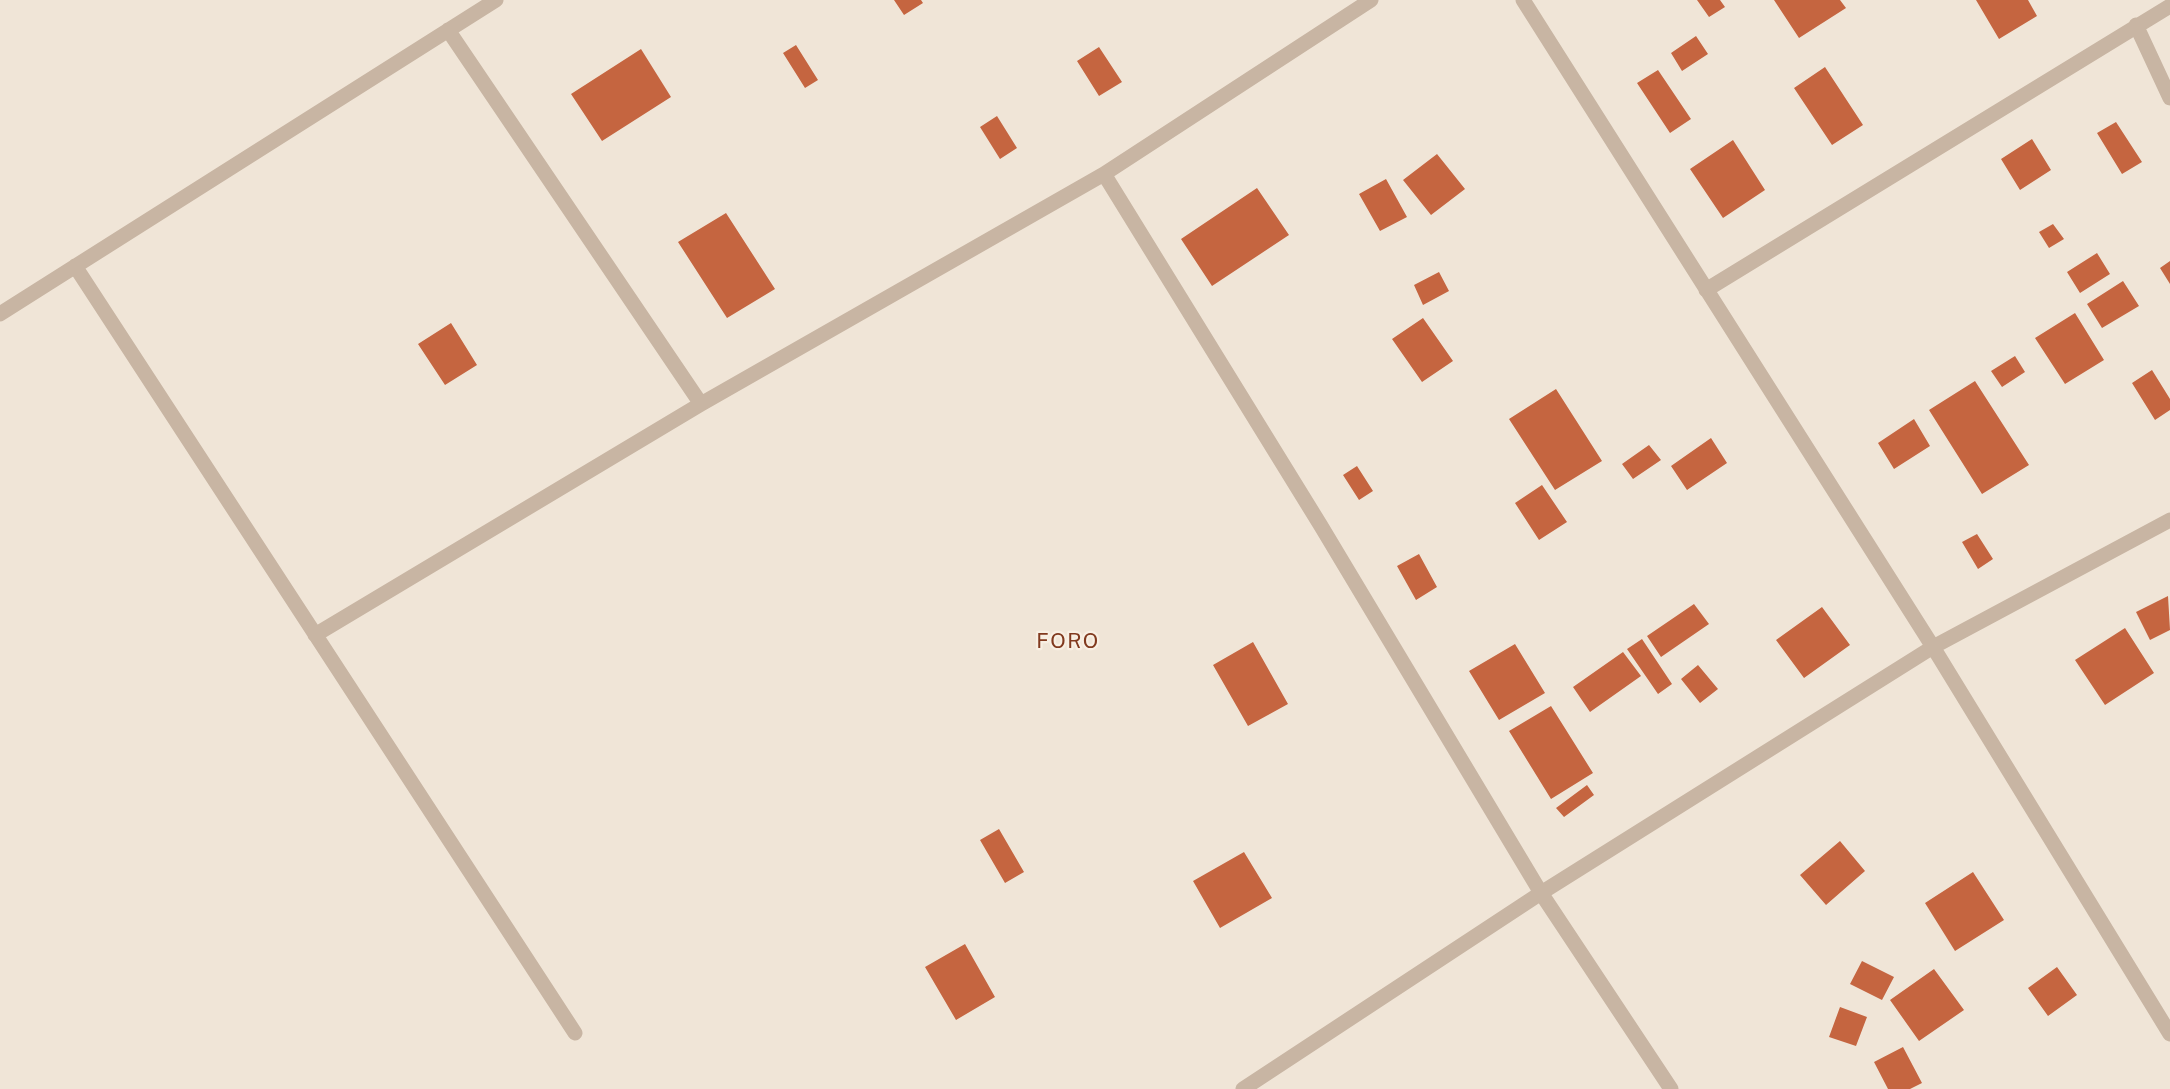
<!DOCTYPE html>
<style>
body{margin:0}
canvas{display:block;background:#f0e5d7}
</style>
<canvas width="2170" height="1089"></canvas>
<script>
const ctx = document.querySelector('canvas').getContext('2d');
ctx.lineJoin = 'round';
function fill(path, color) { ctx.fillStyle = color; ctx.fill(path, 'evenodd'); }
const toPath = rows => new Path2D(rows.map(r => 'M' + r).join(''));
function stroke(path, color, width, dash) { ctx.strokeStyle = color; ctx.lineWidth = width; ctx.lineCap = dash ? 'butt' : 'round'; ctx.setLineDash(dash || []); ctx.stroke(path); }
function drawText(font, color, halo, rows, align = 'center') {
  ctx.font = font + ' "Public Sans",sans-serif'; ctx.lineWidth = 4.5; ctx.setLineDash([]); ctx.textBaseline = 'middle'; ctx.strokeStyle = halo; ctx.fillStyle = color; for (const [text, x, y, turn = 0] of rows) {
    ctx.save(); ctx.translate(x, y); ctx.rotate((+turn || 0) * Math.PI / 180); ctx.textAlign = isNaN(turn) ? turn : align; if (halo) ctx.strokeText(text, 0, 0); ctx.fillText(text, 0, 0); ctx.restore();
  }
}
fill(toPath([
 [894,0,921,0,923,3,904,15],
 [1697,0,1720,0,1725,7,1709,17],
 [1774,0,1840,0,1846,8,1799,38],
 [1976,0,2028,0,2037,16,1999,39],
 [1696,36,1708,54,1682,71,1671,53],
 [796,45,818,80,805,88,783,53],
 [1099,47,1122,82,1099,96,1077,61],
 [641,49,671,97,602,141,571,94],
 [1825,67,1863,125,1832,145,1794,88],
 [1658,70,1691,119,1670,133,1637,83],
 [997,116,1017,148,1000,159,980,127],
 [2116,122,2142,162,2122,174,2097,133],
 [2032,139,2051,170,2020,190,2001,159],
 [1733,140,1765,190,1723,218,1690,169],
 [1437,154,1465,189,1431,215,1403,180],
 [1386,179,1407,217,1380,231,1359,194],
 [1257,188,1289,235,1212,286,1181,239],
 [726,213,775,289,727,318,678,242],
 [2053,224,2064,239,2049,248,2039,232],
 [2097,253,2110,274,2080,293,2067,272],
 [2170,261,2170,284,2160,268],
 [1439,272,1449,291,1423,305,1414,285],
 [2123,281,2139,306,2102,328,2087,304],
 [2075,313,2104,360,2065,384,2035,338],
 [1423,318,1453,361,1422,382,1392,339],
 [451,323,477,365,445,385,418,344],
 [2015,356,2025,372,2002,387,1991,371],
 [2152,370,2170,399,2170,410,2155,420,2132,383],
 [1975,381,2029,465,1982,494,1929,410],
 [1556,389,1602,461,1555,490,1509,419],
 [1914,419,1930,446,1894,469,1878,443],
 [1711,438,1727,463,1687,490,1671,466],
 [1649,445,1661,460,1633,479,1622,464],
 [1357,466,1373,491,1359,500,1343,475],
 [1542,485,1567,522,1539,540,1515,503],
 [1977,534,1993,559,1978,569,1962,542],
 [1419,554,1437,587,1416,600,1397,566],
 [2168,596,2170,630,2150,640,2136,612],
 [1694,604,1709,624,1661,657,1647,636],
 [1822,607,1850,645,1804,678,1776,640],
 [2125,628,2154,673,2105,705,2075,660],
 [1642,639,1672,684,1658,694,1627,649],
 [1253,642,1288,704,1248,726,1213,665],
 [1515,644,1545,693,1499,720,1469,671],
 [1623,652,1641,676,1590,712,1573,687],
 [1698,665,1718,689,1700,703,1681,679],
 [1551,706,1593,773,1551,799,1509,731],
 [1587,785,1594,795,1564,817,1556,808],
 [999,829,1024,872,1005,883,980,840],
 [1840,841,1865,871,1826,905,1800,875],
 [1244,852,1272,898,1220,928,1193,881],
 [1973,872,2004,920,1955,951,1925,903],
 [965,944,995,997,956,1020,925,967],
 [1862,961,1894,977,1882,1000,1850,984],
 [2057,967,2077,995,2048,1016,2028,988],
 [1934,969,1964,1010,1919,1041,1890,1000],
 [1840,1007,1867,1017,1856,1046,1829,1037],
 [1903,1047,1922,1083,1910,1089,1888,1089,1874,1062]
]), '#c56540');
stroke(toPath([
 [1523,0,1933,647,2170,1034],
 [2136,25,2170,98],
 [448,30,701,404],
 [1104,174,1321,526,1541,893,1671,1089],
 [75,266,575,1033],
 [1706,290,2170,6],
 [0,314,496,0],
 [315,635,701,404,1104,174,1371,0],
 [1243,1089,1541,893,1933,647,2170,520]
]), '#c8b5a3', 15);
ctx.letterSpacing = '1.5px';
drawText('21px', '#813a1f', '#f8efe3', [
 ["FORO",1068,642]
]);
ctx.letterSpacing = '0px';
</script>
